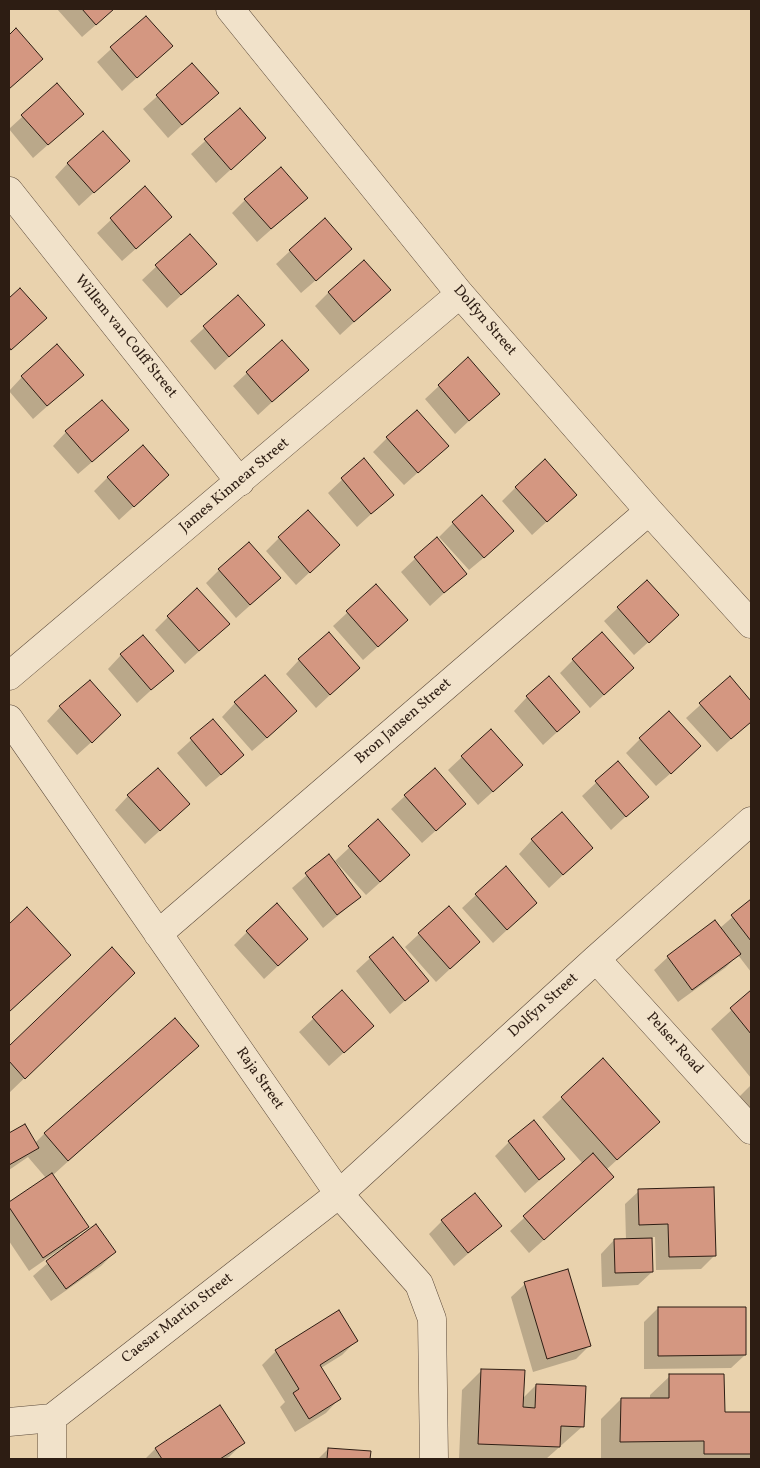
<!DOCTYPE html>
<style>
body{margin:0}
#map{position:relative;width:760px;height:1468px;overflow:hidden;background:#e9d2ad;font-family:Vollkorn,serif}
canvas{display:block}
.frame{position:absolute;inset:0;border:10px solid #2d1d13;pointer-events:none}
</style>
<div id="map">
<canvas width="760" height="1468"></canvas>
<div class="frame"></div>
</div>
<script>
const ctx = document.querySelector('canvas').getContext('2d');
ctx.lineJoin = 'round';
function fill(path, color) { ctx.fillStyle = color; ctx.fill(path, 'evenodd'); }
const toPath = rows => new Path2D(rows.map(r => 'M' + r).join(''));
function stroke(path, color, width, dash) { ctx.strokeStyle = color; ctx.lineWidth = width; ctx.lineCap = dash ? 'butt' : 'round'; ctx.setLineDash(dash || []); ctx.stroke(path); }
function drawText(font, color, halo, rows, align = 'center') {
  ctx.font = font + ' Vollkorn,serif'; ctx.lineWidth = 5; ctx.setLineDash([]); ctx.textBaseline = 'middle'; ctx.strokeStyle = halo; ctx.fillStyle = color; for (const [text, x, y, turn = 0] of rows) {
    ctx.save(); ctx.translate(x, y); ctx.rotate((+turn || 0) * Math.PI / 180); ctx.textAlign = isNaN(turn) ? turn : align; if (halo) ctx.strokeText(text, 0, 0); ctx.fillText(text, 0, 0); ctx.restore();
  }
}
fill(toPath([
 [57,9,114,9,82,37],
 [146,17,172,46,122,91,97,62],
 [16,30,41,59,9,89,9,37],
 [192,65,217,93,168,138,143,109],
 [57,85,68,127,33,158,9,129],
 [240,109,265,138,216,183,191,154],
 [128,161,79,206,55,177,68,163],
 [145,188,157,230,122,261,97,233],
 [245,200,292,211,257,242,232,213],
 [190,235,216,264,167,308,142,280],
 [290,251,337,262,301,293,276,264],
 [20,290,45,318,9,352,9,300],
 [389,290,340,335,315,306,329,292],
 [238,297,264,325,215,370,190,341],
 [468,359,484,407,455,434,425,399],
 [307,370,258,415,233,386,247,373],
 [82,375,33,419,9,391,22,377],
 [66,432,113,444,78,474,53,446],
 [387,438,433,459,404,485,373,452],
 [363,460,392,495,357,527,328,493],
 [168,475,119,520,94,491,108,477],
 [516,487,576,495,532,535,502,501],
 [453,523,499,545,469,570,439,537],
 [279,538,339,545,296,585,266,551],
 [436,539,466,573,430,606,401,572],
 [219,570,266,591,236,618,206,583],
 [647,581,663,629,634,655,604,621],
 [376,586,393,633,363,660,333,626],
 [168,617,214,638,185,664,155,630],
 [121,655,172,671,137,703,108,669],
 [299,660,359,668,316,708,286,674],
 [573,660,619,681,590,708,560,673],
 [730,678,751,702,751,721,717,752,686,718],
 [527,697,579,712,543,745,514,711],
 [235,703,282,725,252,751,222,717],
 [60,707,106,729,77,755,47,721],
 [212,721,228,769,206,787,177,753],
 [640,739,686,760,656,786,626,753],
 [462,757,508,778,478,805,448,770],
 [617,763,647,797,611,830,582,796],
 [128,796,175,817,145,844,115,810],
 [405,796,451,817,422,843,391,809],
 [378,821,395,869,366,895,335,861],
 [532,840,578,861,549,888,519,854],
 [329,856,360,897,323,928,292,888],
 [476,895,522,916,493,943,462,908],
 [751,901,751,972,738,955,725,968,678,1002,654,970,668,957,720,928],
 [27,909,50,975,9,1012,9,925],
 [247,932,307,939,264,979,234,945],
 [419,934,465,955,436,982,405,947],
 [392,938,427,981,390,1014,356,971],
 [112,949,114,992,9,1093,9,1048],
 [342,992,373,1026,329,1066,299,1032],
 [751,992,751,1078,711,1029],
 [197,1045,53,1175,87,1226,72,1242,115,1252,101,1266,51,1301,33,1276,63,1250,62,1248,29,1271,9,1241,9,1204,46,1178,28,1157,9,1170,9,1135,25,1125,35,1143,44,1134],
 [603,1060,658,1122,606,1170,599,1191,529,1253,510,1231,583,1164,542,1117],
 [751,1085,751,1121,735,1101],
 [509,1142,564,1159,525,1193,495,1156],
 [639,1191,715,1255,701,1269,656,1270,655,1237,651,1237,652,1272,638,1285,602,1287,601,1254,614,1240,626,1240,625,1204],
 [442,1221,500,1226,454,1266,429,1234],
 [525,1284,590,1345,576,1359,533,1372,511,1297],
 [658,1308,745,1355,731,1368,644,1369,644,1322],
 [356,1341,342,1355,321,1368,339,1399,326,1413,295,1432,280,1407,285,1402,262,1365,276,1351],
 [482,1370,522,1399,536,1385,583,1426,546,1459,459,1459,462,1390],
 [670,1376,723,1413,751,1413,751,1459,601,1459,601,1419,621,1399,650,1399,650,1395],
 [220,1407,243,1443,229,1457,225,1459,145,1459,155,1449],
 [328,1449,369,1452,369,1459,318,1459]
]), '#0003');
const building = toPath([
 [82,9,114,9,96,25,82,9],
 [146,16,173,46,137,78,110,47,146,16],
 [16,28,43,59,9,89,9,35,16,28],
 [192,63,219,93,182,125,156,95,192,63],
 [57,83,84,114,48,145,21,115,57,83],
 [240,108,266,138,231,170,204,139,240,108],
 [103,131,130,161,94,193,67,163,103,131],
 [281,167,308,198,271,229,244,199,281,167],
 [145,186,172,217,136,249,110,218,145,186],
 [325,218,352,249,316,281,289,250,325,218],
 [190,234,217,264,181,295,155,265,190,234],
 [364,260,391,290,354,322,328,292,364,260],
 [20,288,47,318,11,350,9,347,9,298,20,288],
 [238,295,265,325,229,357,203,326,238,295],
 [282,340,309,370,272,402,246,372,282,340],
 [57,344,84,375,47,406,21,376,57,344],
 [468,357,500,394,469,421,438,385,468,357],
 [102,400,129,430,92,462,65,431,102,400],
 [417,410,449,446,418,473,386,437,417,410],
 [143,445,169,475,134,507,107,477,143,445],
 [364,458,394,495,371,514,341,478,364,458],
 [545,459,577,495,547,522,515,487,545,459],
 [482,495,514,531,484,558,452,522,482,495],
 [308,510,340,545,310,573,278,537,308,510],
 [437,537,467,574,444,593,414,557,437,537],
 [249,542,281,578,250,605,218,569,249,542],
 [647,580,679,615,649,643,617,607,647,580],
 [376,584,408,620,378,647,346,611,376,584],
 [197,588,230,624,199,651,167,616,197,588],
 [329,632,360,668,330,695,298,659,329,632],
 [602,632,634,668,604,695,572,659,602,632],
 [143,635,174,671,151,690,120,654,143,635],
 [265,675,297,711,267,738,234,702,265,675],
 [549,676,580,712,557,732,526,696,549,676],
 [730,676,751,701,751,722,731,739,699,703,730,676],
 [90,680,121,715,92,743,59,706,90,680],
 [669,711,701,746,671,774,639,738,669,711],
 [213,719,244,755,221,775,190,738,213,719],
 [491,729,523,765,493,792,461,756,491,729],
 [618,761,649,797,626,817,595,781,618,761],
 [158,768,190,804,160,831,127,795,158,768],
 [435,768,466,804,436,831,404,795,435,768],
 [562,812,593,848,563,875,531,839,562,812],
 [378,819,410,855,380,882,348,846,378,819],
 [329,854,361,897,337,915,305,873,329,854],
 [506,866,537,903,507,930,475,894,506,866],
 [751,899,751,941,731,915,751,899],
 [277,903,308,939,278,966,246,931,277,903],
 [449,906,480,942,450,969,418,933,449,906],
 [27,907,71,955,9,1012,9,924,27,907],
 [715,920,741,954,692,990,667,956,715,920],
 [393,937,429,981,405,1001,369,957,393,937],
 [112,947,135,973,25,1079,9,1061,9,1046,112,947],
 [342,990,374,1026,344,1053,312,1017,342,990],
 [751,990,751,1034,730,1008,751,990],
 [175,1018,199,1046,68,1161,44,1133,175,1018],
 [603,1058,660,1122,617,1160,561,1097,603,1058],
 [534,1120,565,1159,539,1180,508,1141,534,1120],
 [25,1124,39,1148,9,1165,9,1133,25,1124],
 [593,1153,614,1177,544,1240,523,1216,593,1153],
 [52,1173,89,1227,43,1258,9,1207,9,1202,52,1173],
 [714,1187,716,1256,669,1257,668,1224,639,1225,638,1189,714,1187],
 [475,1193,502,1226,468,1253,441,1220,475,1193],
 [96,1224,116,1252,66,1289,46,1261,96,1224],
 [652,1238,653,1272,615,1273,614,1239,652,1238],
 [568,1269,591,1346,547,1359,524,1282,568,1269],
 [658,1307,746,1307,746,1355,658,1356,658,1307],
 [339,1310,358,1341,320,1365,341,1399,309,1419,293,1393,299,1389,275,1350,339,1310],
 [481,1369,525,1370,523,1407,535,1408,536,1384,586,1386,584,1427,561,1426,560,1447,478,1444,481,1369],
 [669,1374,724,1374,725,1412,751,1412,751,1454,704,1454,704,1441,620,1442,621,1398,669,1398,669,1374],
 [220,1405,245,1443,220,1459,162,1459,155,1448,220,1405],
 [328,1448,371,1451,370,1459,327,1459,328,1448]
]);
fill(building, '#d49781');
stroke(building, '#2d1d13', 1);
const minor = toPath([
 [230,9,460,294,649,511,751,624],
 [9,191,240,482],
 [9,676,460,294],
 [9,719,339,1194,419,1284,432,1319,434,1459],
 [158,934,649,511],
 [596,959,751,1130],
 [52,1418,52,1459],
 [9,1422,52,1418,339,1194,596,959,751,821]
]);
stroke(minor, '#5c4a3a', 29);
stroke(minor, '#f1e2ca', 28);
drawText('15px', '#2d1d13', '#f1e2ca', [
 ["Dolfyn Street",484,321,49],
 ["Willem van Colff Street",125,337,51],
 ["James Kinnear Street",235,486,-40],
 ["Bron Jansen Street",404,722,-41],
 ["Dolfyn Street",544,1006,-42],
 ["Pelser Road",674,1044,48],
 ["Raja Street",259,1079,55],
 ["Caesar Martin Street",178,1319,-38]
]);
</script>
